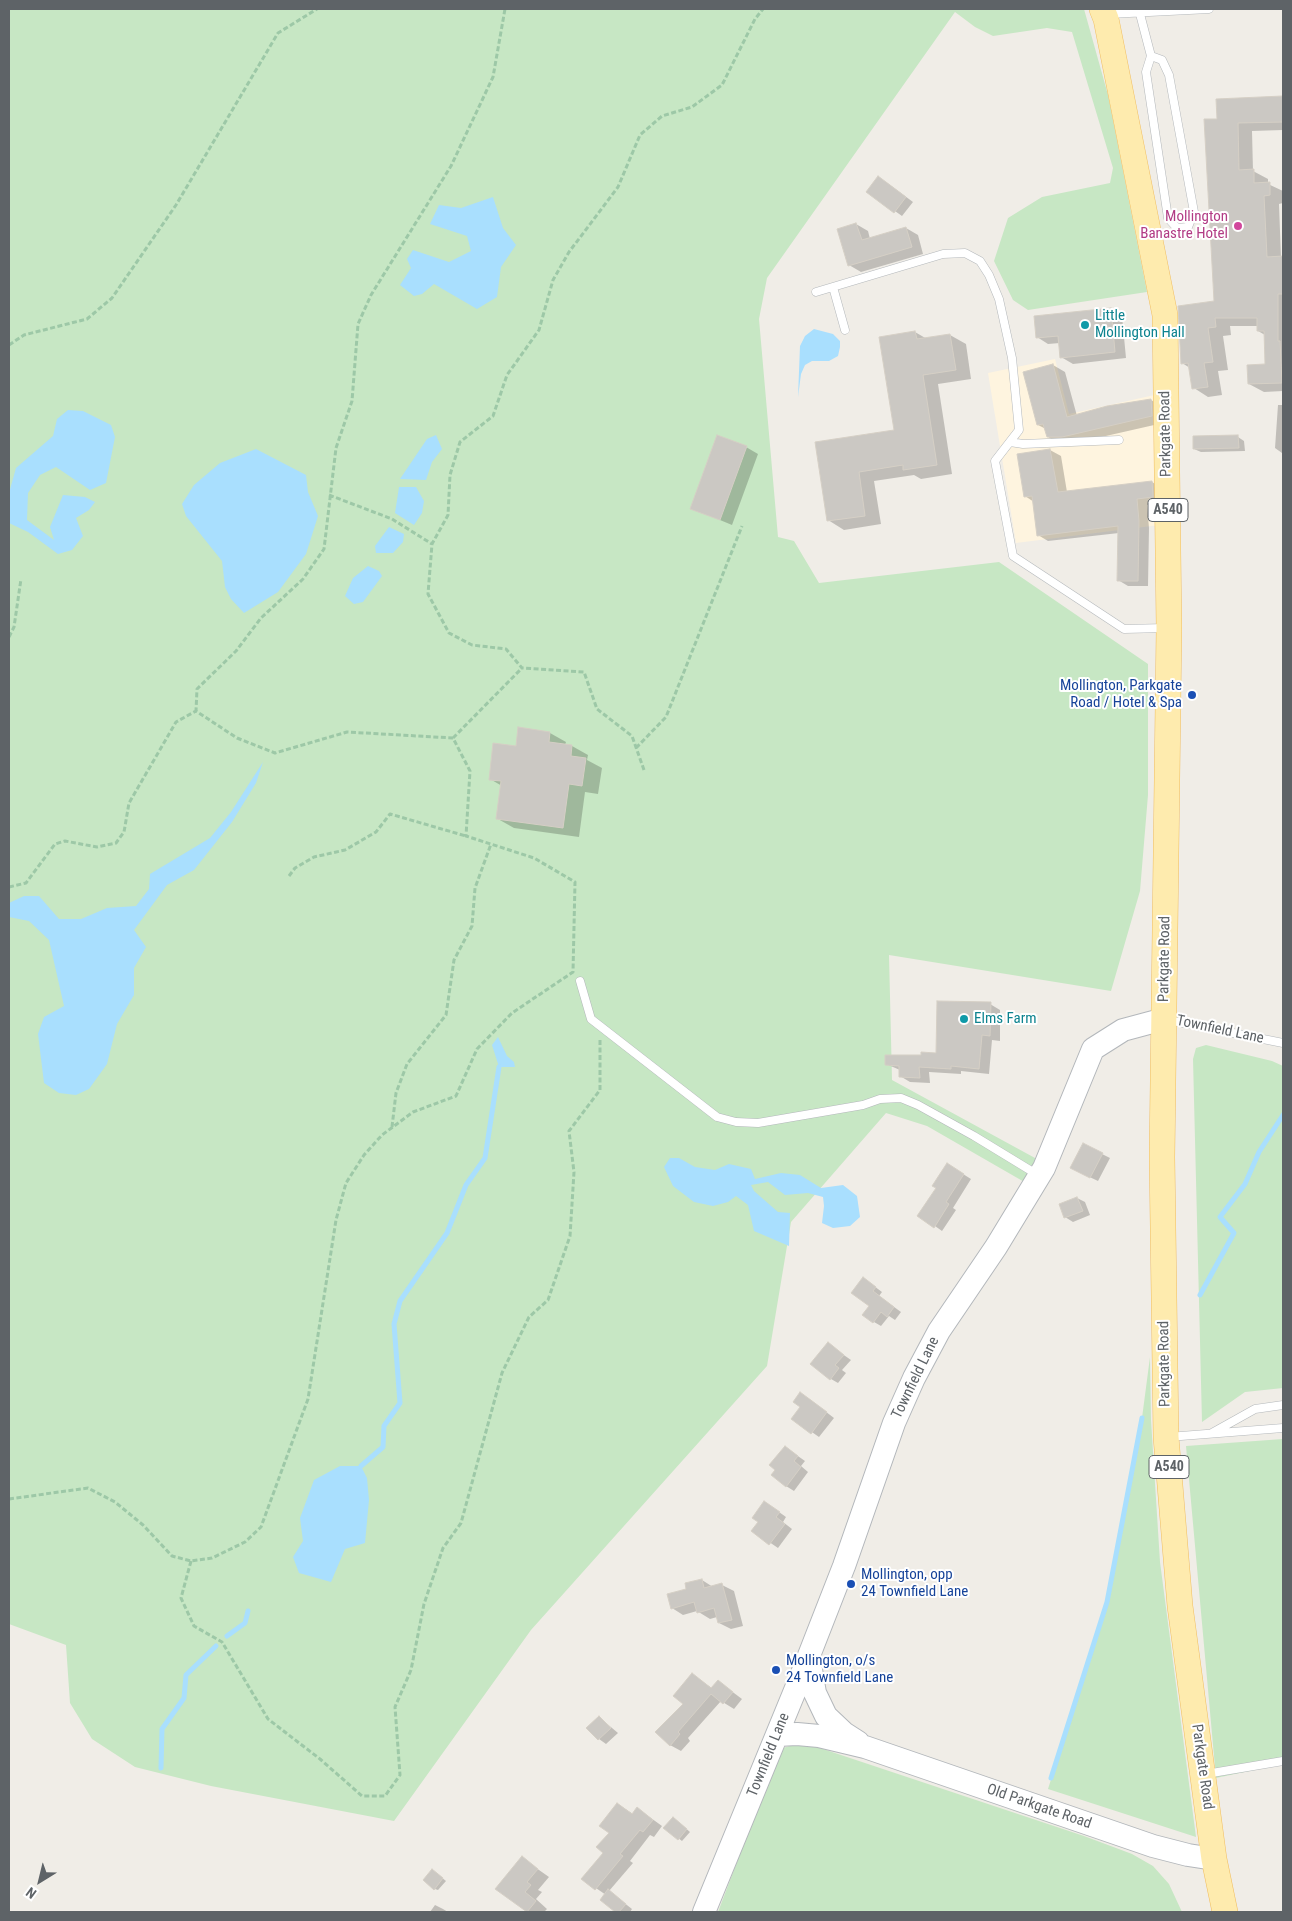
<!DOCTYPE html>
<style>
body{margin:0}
#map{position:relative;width:1292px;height:1921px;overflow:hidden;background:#f0ede7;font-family:"Roboto Condensed",sans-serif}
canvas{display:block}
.frame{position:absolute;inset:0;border:10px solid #5e6367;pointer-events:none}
.north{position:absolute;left:15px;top:1856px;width:50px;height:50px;-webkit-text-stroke:4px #fff;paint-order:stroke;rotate:216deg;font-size:14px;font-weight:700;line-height:20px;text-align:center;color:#5e6367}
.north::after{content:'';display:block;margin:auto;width:18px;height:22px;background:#5e6367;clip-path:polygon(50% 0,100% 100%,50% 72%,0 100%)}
</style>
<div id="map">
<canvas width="1292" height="1921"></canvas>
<div class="frame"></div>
<div class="north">N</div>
</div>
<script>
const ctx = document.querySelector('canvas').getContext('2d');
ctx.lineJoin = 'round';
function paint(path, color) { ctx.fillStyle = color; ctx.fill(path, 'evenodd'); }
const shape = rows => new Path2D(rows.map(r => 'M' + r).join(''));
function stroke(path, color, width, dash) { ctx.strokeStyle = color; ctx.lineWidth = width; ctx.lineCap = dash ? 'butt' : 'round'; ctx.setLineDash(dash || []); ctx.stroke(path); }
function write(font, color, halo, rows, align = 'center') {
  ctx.font = font + ' "Roboto Condensed",sans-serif'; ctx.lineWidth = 4; ctx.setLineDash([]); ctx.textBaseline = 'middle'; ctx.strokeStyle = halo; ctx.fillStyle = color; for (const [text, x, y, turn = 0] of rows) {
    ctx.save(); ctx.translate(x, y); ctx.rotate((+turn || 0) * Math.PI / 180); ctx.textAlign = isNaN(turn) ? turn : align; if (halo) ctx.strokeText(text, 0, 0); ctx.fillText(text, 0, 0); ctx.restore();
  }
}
const commercial = shape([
 [1055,359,1069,414,1159,394,1159,525,1016,543,988,373]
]);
const green = shape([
 [9,9,1084,9,1108,95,1147,292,1028,310,1013,300,994,261,1008,218,1042,197,1110,183,1113,168,1072,32,1047,28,993,36,975,27,955,12,767,278,759,319,778,537,794,541,819,583,999,562,1148,664,1148,795,1140,891,1111,991,889,955,892,1080,1046,1164,1033,1187,927,1126,886,1113,791,1222,767,1366,531,1630,394,1821,211,1786,135,1767,92,1739,70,1703,66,1645,9,1624],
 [1206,1045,1272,1061,1283,1066,1283,1388,1245,1392,1202,1422,1193,1059,1196,1048],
 [1150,1357,1151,1420,1160,1562,1196,1837,1048,1789,1107,1602,1142,1418],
 [1283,1439,1283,1764,1216,1778,1186,1446],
 [796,1744,811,1745,1084,1836,1132,1854,1153,1866,1169,1884,1182,1912,718,1912,775,1762,783,1748]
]);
const water = shape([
 [493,197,503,228,516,245,501,267,497,297,477,309,434,284,422,294,414,296,400,285,411,268,407,259,413,250,449,262,471,251,467,236,430,224,439,205,461,208],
 [814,329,833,334,840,341,840,347,838,356,829,361,812,361,805,365,801,374,798,397,800,346,805,336],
 [68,410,83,411,111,425,115,437,106,483,90,490,56,467,40,475,28,493,27,520,54,540,50,527,63,495,85,497,95,502,89,510,76,518,83,536,72,550,58,554,28,532,9,523,9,493,16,468,53,436,57,419],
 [436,435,442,449,432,462,426,480,400,479,427,439],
 [256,449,306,475,308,492,318,516,306,554,278,592,244,613,231,599,225,587,222,561,186,516,182,504,194,485,220,463],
 [399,487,416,487,424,501,422,513,414,525,395,513],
 [389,527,404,534,403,542,393,553,376,553,375,546],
 [368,566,379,571,382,576,363,602,354,604,345,596,353,578],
 [263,762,256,783,232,822,194,870,167,885,134,930,146,947,134,968,134,995,117,1024,107,1064,89,1089,76,1095,59,1093,44,1083,38,1034,44,1017,64,1006,49,940,29,921,9,917,9,903,24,896,39,896,59,919,81,919,107,908,136,906,149,889,150,874,210,838,231,812],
 [498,1037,507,1056,514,1062,515,1067,499,1067,492,1045],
 [670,1158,679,1158,695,1167,715,1170,729,1164,751,1169,755,1179,781,1173,800,1175,821,1188,843,1185,857,1196,860,1217,850,1226,833,1228,822,1223,824,1206,823,1197,808,1193,785,1195,768,1182,751,1185,754,1191,778,1212,790,1213,789,1246,754,1231,748,1205,736,1196,728,1202,713,1206,694,1202,673,1186,664,1167],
 [340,1466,361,1466,367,1478,369,1500,365,1543,345,1549,331,1582,299,1573,293,1557,303,1541,300,1518,314,1480]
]);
const shadow = shape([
 [1283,98,1283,130,1252,131,1253,171,1268,179,1268,184,1283,191,1283,203,1279,204,1281,258,1283,258,1283,391,1264,392,1249,384,1266,365,1265,335,1258,331,1258,326,1230,326,1231,335,1223,336,1228,370,1218,371,1222,395,1208,397,1194,388,1190,368,1182,363,1215,302,1218,100],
 [886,182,913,202,902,216,868,192],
 [856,224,868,231,870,239,906,228,918,235,923,254,861,272,849,265],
 [1110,310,1122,316,1126,358,1073,364,1061,357,1060,343,1048,344,1037,337],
 [915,332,927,339,950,335,966,344,971,379,938,384,952,474,921,479,914,475,874,481,881,524,844,530,828,520,816,443,895,431],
 [1053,365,1065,372,1077,416,1151,400,1163,407,1163,423,1075,443,1060,444,1048,437,1046,429,1038,425],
 [1278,405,1283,405,1282,453,1275,448],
 [1238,437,1244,441,1245,451,1201,452,1194,449],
 [746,447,758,454,732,525,691,508],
 [1050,450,1061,456,1067,492,1152,482,1162,488,1163,502,1147,505,1149,528,1148,586,1128,586,1118,580,1119,533,1048,541,1038,535,1034,502,1025,496],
 [519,729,550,733,566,742,565,745,572,746,588,755,587,760,602,768,598,794,585,792,579,837,514,828,498,819,502,786,490,779,517,748],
 [990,1004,1000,1010,1000,1041,992,1040,989,1074,961,1071,961,1074,929,1072,930,1083,910,1082,900,1076,900,1070,886,1064,938,1054],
 [1102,1154,1110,1158,1098,1181,1079,1172],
 [955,1169,971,1179,953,1208,956,1210,942,1231,935,1226],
 [1077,1198,1085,1202,1090,1215,1073,1222,1065,1217],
 [870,1283,882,1292,879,1296,901,1312,895,1320,889,1316,881,1326,874,1322,871,1306],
 [828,1344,851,1360,842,1370,846,1373,838,1383,831,1379],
 [808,1398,834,1418,819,1437,793,1419],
 [785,1447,805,1461,801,1466,808,1472,794,1491,786,1486,777,1470],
 [765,1502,786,1517,783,1522,792,1529,778,1548,753,1531,759,1522],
 [702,1580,713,1587,722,1585,734,1591,743,1626,731,1629,719,1623,717,1617,710,1619,697,1611,683,1615,672,1608,688,1590],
 [692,1674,713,1689,718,1681,742,1699,734,1709,721,1701,688,1738,690,1741,681,1751,670,1745],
 [599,1717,618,1733,606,1744,599,1739],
 [618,1804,633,1814,637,1808,662,1826,654,1837,650,1835,630,1861,633,1863,609,1891,632,1909,630,1912,617,1912,602,1899,606,1895,583,1879,605,1853],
 [676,1820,690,1832,682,1841,665,1828],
 [522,1858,549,1877,538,1890,542,1892,536,1899,547,1909,544,1912,527,1912,497,1888],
 [436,1873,446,1881,438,1890,435,1889],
 [435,1905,443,1909,448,1912,430,1912]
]);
const stream = shape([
 [1200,1295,1234,1233,1220,1217,1245,1184,1259,1152,1283,1115],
 [361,1466,383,1447,384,1426,400,1403,394,1324,400,1301,447,1233,466,1185,485,1158,499,1067],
 [227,1636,245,1623,248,1611],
 [161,1768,162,1729,184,1698,186,1675,216,1646],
 [1051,1778,1107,1602,1142,1418]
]);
const building = shape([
 [1283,96,1283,122,1238,123,1239,170,1254,169,1254,183,1270,182,1270,195,1264,196,1267,257,1283,256,1283,294,1278,294,1278,341,1280,341,1282,383,1248,384,1247,365,1265,364,1264,331,1257,331,1257,318,1215,318,1216,327,1208,328,1213,362,1204,363,1208,387,1192,389,1188,363,1181,364,1178,306,1214,301,1204,119,1217,119,1216,99,1283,96],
 [878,176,906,197,894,213,866,192,878,176],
 [856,223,862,240,906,227,912,247,848,266,837,229,856,223],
 [1111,308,1115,352,1060,358,1058,336,1036,338,1034,316,1111,308],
 [915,331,917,339,950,334,956,370,923,375,937,465,903,470,903,465,859,472,865,516,827,521,815,442,894,430,879,337,915,331],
 [1053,364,1067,417,1107,406,1151,399,1152,416,1062,437,1047,437,1043,424,1037,425,1023,372,1053,364],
 [717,435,747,446,720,520,690,509,717,435],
 [1238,435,1239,448,1193,449,1193,436,1238,435],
 [1050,449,1058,492,1152,481,1153,497,1137,499,1139,521,1138,581,1117,581,1118,526,1037,536,1032,496,1024,497,1017,454,1050,449],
 [518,727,550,732,549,742,572,745,571,756,586,758,582,786,569,784,563,828,496,819,501,781,489,780,493,743,516,746,518,727],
 [937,1001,991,1002,990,1036,982,1035,979,1069,951,1066,951,1069,919,1067,920,1078,899,1077,899,1066,885,1065,885,1055,921,1055,921,1052,936,1053,937,1001],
 [1083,1143,1103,1153,1090,1178,1070,1168,1083,1143],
 [947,1163,964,1174,946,1202,949,1204,934,1228,917,1216,936,1188,932,1186,947,1163],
 [1077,1197,1083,1211,1064,1218,1059,1204,1077,1197],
 [863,1277,876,1287,873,1291,894,1307,887,1317,881,1312,873,1323,862,1315,869,1306,851,1293,863,1277],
 [828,1342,844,1355,835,1365,839,1368,830,1380,810,1364,828,1342],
 [800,1392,827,1412,811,1434,791,1419,800,1407,793,1402,800,1392],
 [785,1446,798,1456,794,1461,801,1467,786,1487,771,1475,775,1470,769,1465,785,1446],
 [764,1501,780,1512,776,1517,785,1524,769,1545,751,1531,758,1522,752,1518,764,1501],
 [702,1579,704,1588,722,1583,732,1620,718,1623,714,1608,697,1613,694,1602,671,1609,667,1594,686,1589,685,1583,702,1579],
 [692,1673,711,1688,718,1680,733,1692,723,1704,711,1694,678,1732,680,1734,670,1746,655,1732,683,1704,673,1696,692,1673],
 [599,1716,611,1728,598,1740,586,1728,599,1716],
 [617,1803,632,1814,637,1807,653,1820,643,1832,640,1830,620,1854,623,1856,595,1890,581,1879,603,1853,596,1847,609,1833,599,1826,617,1803],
 [673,1817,687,1829,678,1840,663,1828,673,1817],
 [522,1856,538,1869,527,1882,531,1885,525,1892,536,1901,527,1912,495,1889,522,1856],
 [432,1869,443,1878,434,1890,423,1880,432,1869],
 [608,1889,626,1904,619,1912,615,1912,600,1900,608,1889]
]);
const path = shape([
 [9,345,24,335,87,319,112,298,176,205,278,33,317,9],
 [329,495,392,519,432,544],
 [9,637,14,627,21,579],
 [453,738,522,668],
 [636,748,666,717,742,526],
 [644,770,632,736,597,709,584,672,522,668,506,649,472,645,449,633,428,594,432,544,448,515,450,475,460,442,493,416,507,375,539,330,553,280,569,252,618,187,640,135,662,116,692,107,722,85,755,19,763,9],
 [289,876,295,868,314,857,345,850,376,832,390,814,466,836],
 [9,887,26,883,55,844,65,841,97,847,116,843,124,832,129,803,176,722,196,711],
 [392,1127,396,1093,407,1064,446,1015,454,960,472,926,475,888,491,844],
 [9,1499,88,1488,115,1502,143,1525,172,1556,191,1561,212,1558,245,1542,261,1527,308,1399,336,1220,346,1183,364,1155,382,1135,413,1112,456,1096,477,1049,512,1013,573,972,575,882,534,858,466,836,470,771,453,738,347,732,275,753,237,738,196,711,197,689,236,651,261,618,303,579,324,549,336,448,352,401,358,324,371,295,451,166,493,77,505,9],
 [191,1561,181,1598,194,1626,222,1642,268,1719,320,1759,362,1796,385,1796,400,1775,395,1707,411,1670,424,1604,443,1548,461,1523,502,1373,529,1317,548,1300,570,1236,574,1172,569,1131,600,1090,600,1040]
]);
const lane = shape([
 [1109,14,1209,9],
 [1140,14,1151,56,1146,72,1168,218,1177,228,1188,227,1194,212,1169,75,1162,60,1151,56],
 [833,287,845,330],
 [816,292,943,254,965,253,980,261,989,275,999,299,1012,358,1019,430,995,461,1013,556,1124,629,1165,628],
 [1010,442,1023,444,1119,440],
 [580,981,591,1019,717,1117,736,1122,758,1123,863,1105,880,1099,901,1098,918,1105,974,1136,1038,1175],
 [1168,1020,1283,1043],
 [1212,1433,1255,1409,1283,1405],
 [1168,1437,1283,1428],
 [1206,1774,1283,1761]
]);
const secondary = shape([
 [809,1658,815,1693,826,1716,844,1733,858,1742],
 [777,1735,797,1734,819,1736,865,1747,1153,1846,1188,1855,1214,1859],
 [704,1912,801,1676,844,1566,894,1423,914,1378,939,1331,996,1247,1044,1168,1093,1049,1123,1030,1164,1019]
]);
const primary = shape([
 [1102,9,1106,19,1165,315,1169,628,1162,1157,1166,1437,1180,1606,1214,1859,1225,1912]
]);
const markers = [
 [1238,226,5,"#d1479c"],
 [1085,325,5,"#0f9aa8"],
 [1192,695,5,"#1a4fb4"],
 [964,1019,5,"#0f9aa8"],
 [851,1584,5,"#1a4fb4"],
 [776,1670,5,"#1a4fb4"]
];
const shields = [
 [1168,510,40],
 [1169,1467,40]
];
const shieldNames = [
 ["A540",1168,510],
 ["A540",1169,1467]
];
const hotelNames = [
 ["Mollington",1228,217],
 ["Banastre Hotel",1228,234]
];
const cultureNames = [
 ["Little",1095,316],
 ["Mollington Hall",1095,333],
 ["Elms Farm",974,1019]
];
const streetNames = [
 ["Parkgate Road",1166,434,-91],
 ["Parkgate Road",1165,959,-89],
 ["Townfield Lane",1220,1030,12],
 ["Parkgate Road",1165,1364,-91],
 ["Townfield Lane",916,1378,-64],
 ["Townfield Lane",769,1755,-68],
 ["Parkgate Road",1202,1767,82],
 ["Old Parkgate Road",1039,1807,19]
];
const transitNames = [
 ["Mollington, Parkgate",1182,686,"right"],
 ["Road / Hotel & Spa",1182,703,"right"],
 ["Mollington, opp",861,1575],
 ["24 Townfield Lane",861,1592],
 ["Mollington, o/s",786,1661],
 ["24 Townfield Lane",786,1678]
];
paint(commercial, '#fef4df');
paint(green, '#c7e7c4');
paint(water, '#a9dffe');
paint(shadow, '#0003');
stroke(stream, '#a9dffe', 5);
paint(building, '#cbc8c3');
stroke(building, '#d5cfc5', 1);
stroke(lane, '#b4b8bb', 9);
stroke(secondary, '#b3b7bb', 24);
stroke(primary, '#f0bd60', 26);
stroke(path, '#9dc8a7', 3, [5, 2.5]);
stroke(lane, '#fff', 8);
stroke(secondary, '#fff', 22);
stroke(primary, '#feebae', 25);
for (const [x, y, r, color] of markers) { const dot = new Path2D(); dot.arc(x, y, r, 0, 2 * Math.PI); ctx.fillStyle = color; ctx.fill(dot); stroke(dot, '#fff', 2); }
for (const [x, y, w] of shields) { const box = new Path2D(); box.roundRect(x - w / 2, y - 11.5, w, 23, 4); ctx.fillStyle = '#fff'; ctx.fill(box); stroke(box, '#5e6367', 1); }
write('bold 14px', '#5e6367', null, shieldNames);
write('15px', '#b23c85', '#fff', hotelNames, 'right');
write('15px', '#0d838f', '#fff', cultureNames, 'left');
write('15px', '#5e6367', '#fff', streetNames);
write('15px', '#164399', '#fff', transitNames, 'left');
</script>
